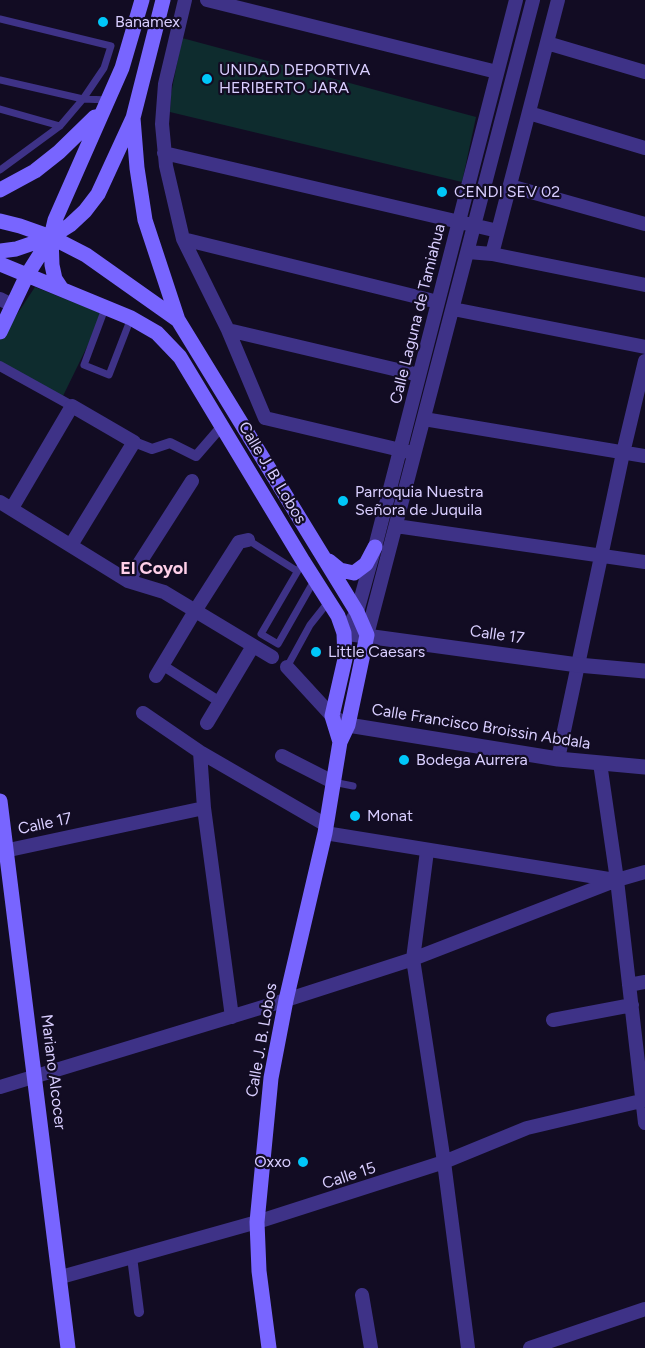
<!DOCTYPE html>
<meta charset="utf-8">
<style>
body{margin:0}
canvas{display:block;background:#120c23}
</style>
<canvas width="645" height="1348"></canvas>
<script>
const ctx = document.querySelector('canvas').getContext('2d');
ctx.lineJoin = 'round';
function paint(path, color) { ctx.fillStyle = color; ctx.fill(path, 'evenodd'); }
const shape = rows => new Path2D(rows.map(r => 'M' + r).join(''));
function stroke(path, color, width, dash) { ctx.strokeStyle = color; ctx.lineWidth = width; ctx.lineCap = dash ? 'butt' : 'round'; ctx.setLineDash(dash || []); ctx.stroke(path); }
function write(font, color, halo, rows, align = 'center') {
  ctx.font = font + ' Figtree,sans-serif'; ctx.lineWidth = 4.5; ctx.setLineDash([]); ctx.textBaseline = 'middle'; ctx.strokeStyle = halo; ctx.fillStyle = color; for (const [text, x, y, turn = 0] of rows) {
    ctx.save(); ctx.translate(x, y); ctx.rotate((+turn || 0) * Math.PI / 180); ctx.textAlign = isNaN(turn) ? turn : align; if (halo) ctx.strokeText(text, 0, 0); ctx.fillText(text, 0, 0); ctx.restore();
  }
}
const green = shape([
 [182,38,476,117,462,182,170,112,171,94],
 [35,287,103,314,61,400,0,366,0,340]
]);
const service = shape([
 [0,19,111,46,104,68,83,99,60,126,0,170],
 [0,80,83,99,108,100],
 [0,109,60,126],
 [103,314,84,365,109,375,131,318],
 [248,540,297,571],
 [303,562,261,634,278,644,315,579],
 [287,667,310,625,329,601],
 [333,782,353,786]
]);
const pedestrian = shape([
 [0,366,72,406],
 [134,442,152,449,170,443,196,456,222,426],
 [162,665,220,702],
 [132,1257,139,1312]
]);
const minor = shape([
 [185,0,165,84,162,124,166,166,183,239,228,330,265,418],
 [207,0,497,72],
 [547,43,645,72],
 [529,113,645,148],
 [164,153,498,231],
 [510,186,645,224],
 [183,239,438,302],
 [468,252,492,254,645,285],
 [492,254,558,0],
 [0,299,12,305],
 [453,309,645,347],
 [228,330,419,375],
 [265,418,409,452],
 [424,419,645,456],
 [0,502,128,581,164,592,272,657],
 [12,508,72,406,134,442,71,545],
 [396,526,645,562],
 [128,581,192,481],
 [344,633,357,612,375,547,516,0],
 [367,635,533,0],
 [287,667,332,716,341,721],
 [156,676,195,611,239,542,248,540],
 [143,713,200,752,326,825],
 [207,723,253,646],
 [200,752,204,808,232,1017],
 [282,756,333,782],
 [558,759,623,453,645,361],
 [600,763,617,880,645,1123],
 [325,833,615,880],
 [427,851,413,959,444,1162,468,1348],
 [0,852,204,808],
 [629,985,645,982],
 [553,1020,632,1005],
 [0,1087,286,1000,413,959,617,880,645,872],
 [61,1277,257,1222,444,1162,527,1128,645,1100],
 [362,1295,371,1348],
 [530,1348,645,1309]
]);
const tertiary = shape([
 [344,633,578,665,645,671],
 [348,725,558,759,645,767]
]);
const secondary = shape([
 [133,118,137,168,145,220,178,320,357,612,367,635,348,725,340,742,325,833,286,1000,271,1078,257,1222,259,1271,269,1348],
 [0,190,35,171,59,152,95,117],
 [0,221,20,226,51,237,86,255,178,320],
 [0,251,16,249,51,237,70,225,85,211,98,194,133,118,163,0],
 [0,264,131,318,157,333,180,357,303,561,338,616,344,633,345,659,332,716,340,742],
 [61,288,55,279,52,265,51,237,55,220,122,68,142,0],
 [0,332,27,275,51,237],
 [329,561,340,570,354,573,366,564,375,547],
 [0,801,68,1348]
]);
const markers = [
 [103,22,6,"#00c7f9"],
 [207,79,6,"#00c7f9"],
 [442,192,6,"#00c7f9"],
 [343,501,6,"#00c7f9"],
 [316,652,6,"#00c7f9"],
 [404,760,6,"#00c7f9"],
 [355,816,6,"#00c7f9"],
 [303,1162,6,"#00c7f9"]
];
const poiNames = [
 ["Banamex",115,22],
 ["UNIDAD DEPORTIVA",219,70],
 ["HERIBERTO JARA",219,88],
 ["CENDI SEV 02",454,192],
 ["Parroquia Nuestra",355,492],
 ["Señora de Juquila",355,510],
 ["Little Caesars",328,652],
 ["Bodega Aurrera",416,760],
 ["Monat",367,816],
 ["Oxxo",291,1162,"right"]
];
const streetNames = [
 ["Calle Laguna de Tamiahua",418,314,-76],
 ["Calle J. B. Lobos",272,473,59],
 ["Calle 17",497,635,8],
 ["Calle Francisco Broissin Abdala",481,727,9],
 ["Calle 17",45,824,-12],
 ["Calle J. B. Lobos",262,1040,-80],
 ["Mariano Alcocer",53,1072,83],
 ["Calle 15",349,1176,-18]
];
const neighbourhoodNames = [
 ["El Coyol",154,569]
];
paint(green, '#0e2c2e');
stroke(service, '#3e3287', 7);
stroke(pedestrian, '#3e3287', 10);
stroke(minor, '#3e3287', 14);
stroke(tertiary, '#3e3287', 15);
stroke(secondary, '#7865ff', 15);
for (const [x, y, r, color] of markers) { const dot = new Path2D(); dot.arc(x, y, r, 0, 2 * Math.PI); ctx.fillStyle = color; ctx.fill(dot); stroke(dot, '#120c23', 2); }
write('16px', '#d9ceff', '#120c23', poiNames, 'left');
write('16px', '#d9ceff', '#120c23', streetNames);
write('bold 18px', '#ffd0e9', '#120c23', neighbourhoodNames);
</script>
